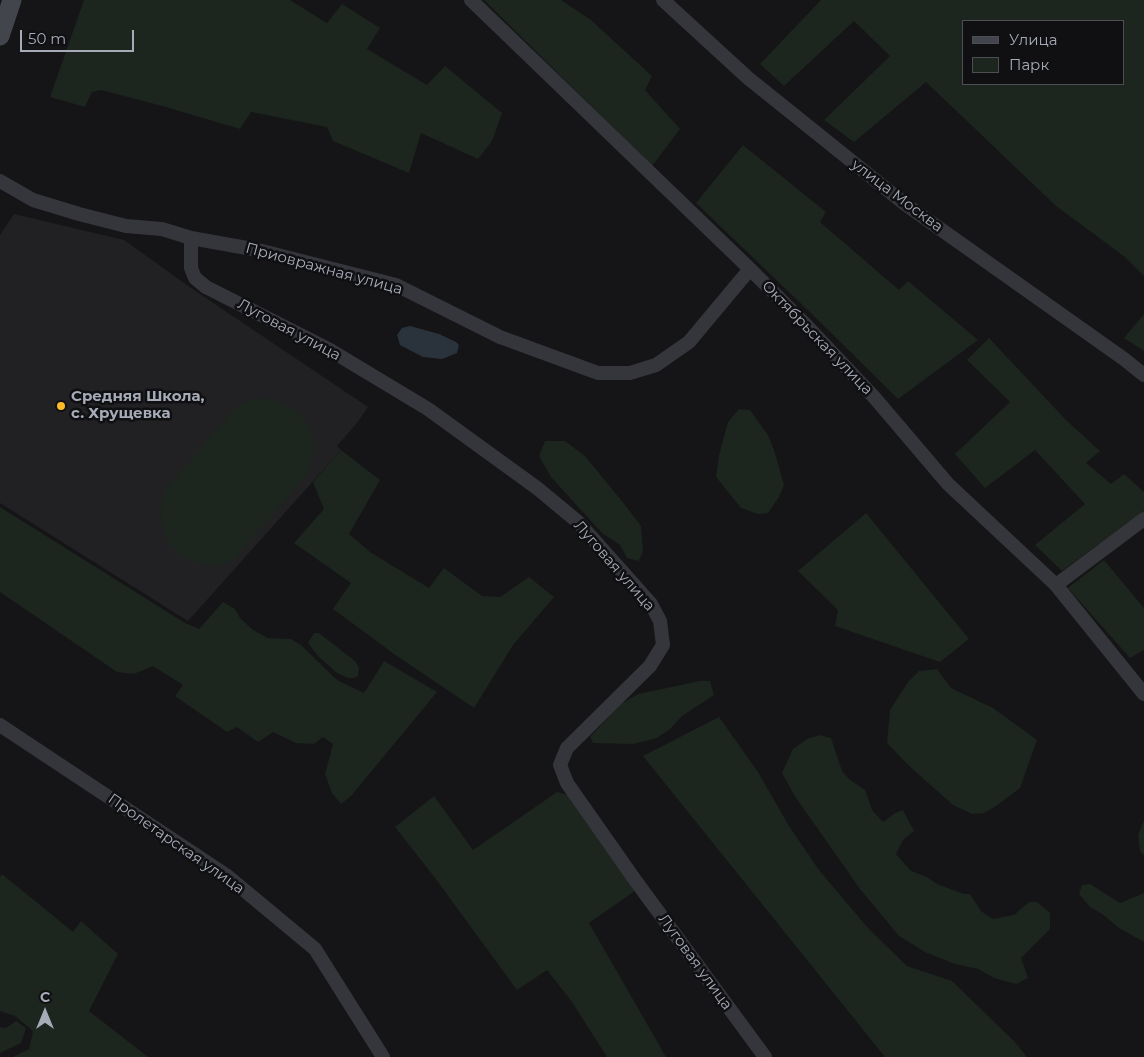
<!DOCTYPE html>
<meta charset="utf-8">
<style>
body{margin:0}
#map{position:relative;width:1144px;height:1057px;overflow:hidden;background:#151517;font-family:Montserrat,sans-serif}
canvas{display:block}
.legend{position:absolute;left:962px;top:20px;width:162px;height:65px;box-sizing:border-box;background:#101012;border:1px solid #4c4e54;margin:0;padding:6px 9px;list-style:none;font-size:15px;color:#a6abb8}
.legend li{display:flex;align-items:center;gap:10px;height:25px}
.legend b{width:25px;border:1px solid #4c4e54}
.north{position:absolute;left:20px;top:987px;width:50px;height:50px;-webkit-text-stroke:4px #101012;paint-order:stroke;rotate:0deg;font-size:14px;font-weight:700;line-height:20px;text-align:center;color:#a6abb8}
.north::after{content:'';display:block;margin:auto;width:18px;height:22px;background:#a6abb8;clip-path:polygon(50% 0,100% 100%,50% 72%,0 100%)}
.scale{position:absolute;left:20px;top:30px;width:114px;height:22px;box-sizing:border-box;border:2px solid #a6abb8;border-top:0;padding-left:6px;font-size:15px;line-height:18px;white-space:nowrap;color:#a6abb8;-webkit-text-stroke:4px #101012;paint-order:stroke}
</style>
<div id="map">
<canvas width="1144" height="1057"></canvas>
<ul class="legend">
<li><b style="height:6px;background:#43454c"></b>Улица</li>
<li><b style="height:14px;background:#1c251e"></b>Парк</li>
</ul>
<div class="north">С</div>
<div class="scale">50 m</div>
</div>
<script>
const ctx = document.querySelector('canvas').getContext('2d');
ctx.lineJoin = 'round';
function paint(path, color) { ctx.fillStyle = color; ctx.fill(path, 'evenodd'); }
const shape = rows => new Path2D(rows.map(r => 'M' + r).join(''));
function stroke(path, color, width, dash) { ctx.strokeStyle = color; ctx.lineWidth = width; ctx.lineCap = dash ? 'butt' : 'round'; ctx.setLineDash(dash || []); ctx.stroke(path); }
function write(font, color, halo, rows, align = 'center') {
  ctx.font = font + ' Montserrat,sans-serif'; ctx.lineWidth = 5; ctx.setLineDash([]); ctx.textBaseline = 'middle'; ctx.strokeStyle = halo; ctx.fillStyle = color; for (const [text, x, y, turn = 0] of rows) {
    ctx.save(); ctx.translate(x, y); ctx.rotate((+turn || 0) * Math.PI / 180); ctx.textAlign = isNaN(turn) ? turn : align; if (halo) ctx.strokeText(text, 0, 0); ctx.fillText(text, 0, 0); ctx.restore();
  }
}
const built = shape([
 [14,214,124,240,191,288,368,407,357,423,337,446,341,450,188,621,0,503,0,235]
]);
const green = shape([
 [84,0,290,0,327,23,342,4,380,28,367,49,427,85,445,66,502,113,492,141,478,159,421,133,409,173,333,141,327,127,251,112,240,129,166,107,101,90,92,92,85,107,50,97],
 [484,0,561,0,591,20,652,76,645,90,680,129,652,166],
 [821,0,1144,0,1144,276,1125,257,1056,206,926,82,854,142,824,120,890,56,854,21,784,86,760,64],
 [963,21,1123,21,1123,84,963,84],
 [743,145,826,212,820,222,899,290,908,281,978,340,898,399,816,318,696,203],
 [1144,314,1144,351,1124,338],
 [989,338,1066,420,1100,451,1086,463,1111,484,1124,474,1144,492,1144,511,1062,571,1035,545,1085,504,1035,450,985,488,955,454,1010,402,967,360],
 [259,398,281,402,292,407,300,414,308,424,312,434,314,446,311,465,306,476,234,559,225,563,214,565,200,564,191,561,180,555,171,545,165,536,160,515,163,498,167,488,237,406,247,401],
 [739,409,750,410,768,435,774,450,784,485,779,497,768,513,758,514,741,508,716,477,719,455,728,422],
 [545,441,565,441,585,456,625,505,641,526,643,551,639,561,627,558,620,545,602,533,551,477,539,456],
 [341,450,380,480,349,534,370,552,429,588,444,568,482,596,500,597,529,577,554,597,513,645,474,708,394,654,333,609,351,583,294,543,324,509,313,482],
 [0,507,185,623,199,629,223,602,235,609,240,618,253,630,268,638,291,639,301,645,337,680,364,693,384,661,437,692,351,796,341,804,332,793,325,774,333,744,323,737,314,744,296,743,273,732,258,742,237,727,227,732,175,696,183,685,153,666,134,674,117,672,0,592],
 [866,513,969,639,940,662,835,626,838,610,798,571],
 [1104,560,1144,608,1144,650,1130,658,1068,588],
 [314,633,319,633,355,661,359,668,358,676,354,678,348,678,337,673,318,656,308,643],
 [937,669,951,688,993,708,1037,740,1020,788,996,806,984,813,972,814,953,805,908,765,887,743,890,710,908,682,919,671],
 [700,681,710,681,714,695,682,716,670,729,657,738,633,744,593,743,590,737,621,704,638,694],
 [719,717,758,772,789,826,819,870,868,928,907,966,952,981,1015,1042,1027,1057,885,1057,643,756],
 [819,735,831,738,842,771,849,779,865,790,872,810,883,822,895,813,903,810,914,831,903,840,896,854,911,871,927,877,937,884,964,894,970,894,981,911,993,919,1014,915,1029,902,1037,902,1050,913,1050,929,1021,958,1028,978,1016,984,994,978,978,969,955,964,925,952,899,936,860,889,794,795,782,773,793,749,807,739],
 [557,792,568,795,635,891,589,923,666,1057,607,1057,572,1002,547,970,517,990,435,878,395,827,434,796,473,850],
 [1144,820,1144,856,1140,851,1138,835],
 [2,874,73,932,81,921,118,954,89,1011,148,1057,13,1057,29,1049,33,1031,15,1016,0,1011,0,877],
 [1090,884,1120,903,1144,893,1144,942,1119,928,1102,914,1090,907,1079,894,1082,885],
 [16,1021,26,1028,21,1043,0,1053,0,1027,6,1028]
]);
const water = shape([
 [410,326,439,334,456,342,459,345,457,353,442,359,423,357,400,345,397,335,402,328]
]);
const street = shape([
 [471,0,750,269,806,325,874,397,948,484,1056,585,1144,694],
 [663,0,748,78,905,204,1124,359,1144,375],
 [0,181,33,200,79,214,126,226,162,229,191,238,258,250,396,285,500,337,598,373,630,373,656,365,689,342,750,269],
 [191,238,191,268,195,278,206,287,330,350,428,409,537,488,578,522,651,604,660,621,663,645,650,666,567,748,560,765,567,783,635,880,765,1057],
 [1056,585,1144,519],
 [0,725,226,875,315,949,383,1057]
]);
const secondary = shape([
 [0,36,12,0]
]);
const markers = [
 [61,406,5,"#fdbc26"]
];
const streetNames = [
 ["улица Москва",897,196,37],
 ["Приовражная улица",324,269,15],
 ["Луговая улица",289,330,28],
 ["Октябрьская улица",817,338,46],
 ["Луговая улица",614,566,49],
 ["Пролетарская улица",176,844,35],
 ["Луговая улица",695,962,54]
];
const poiNames = [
 ["Средняя Школа,",71,397],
 ["с. Хрущевка",71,414]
];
paint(built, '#212124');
paint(green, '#1c251e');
paint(water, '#2a333b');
stroke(street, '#35363c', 14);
stroke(secondary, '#43454c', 19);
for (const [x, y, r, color] of markers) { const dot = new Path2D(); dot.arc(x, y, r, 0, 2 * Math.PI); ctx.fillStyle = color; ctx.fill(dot); stroke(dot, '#101012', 2); }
write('15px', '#a6abb8', '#101012', streetNames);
write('bold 15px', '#a6abb8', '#101012', poiNames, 'left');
</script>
